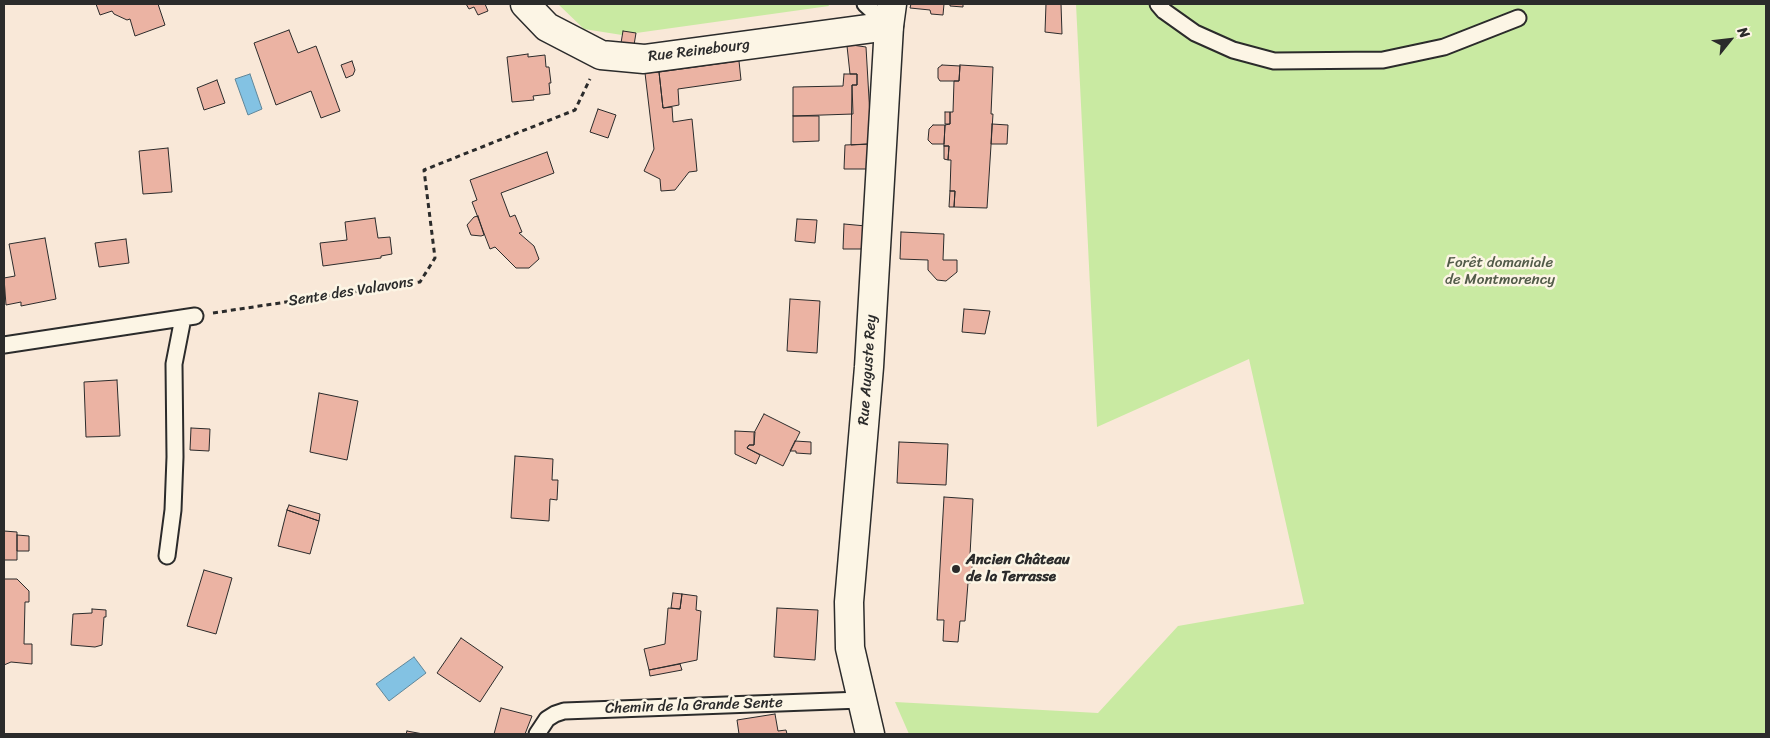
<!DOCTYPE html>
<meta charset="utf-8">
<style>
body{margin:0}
#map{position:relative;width:1770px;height:738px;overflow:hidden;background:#f9e8d8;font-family:Sriracha,sans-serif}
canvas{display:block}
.frame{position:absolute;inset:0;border:5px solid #2b2b2b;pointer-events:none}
.north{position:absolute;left:1705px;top:15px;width:50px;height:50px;-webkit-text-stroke:4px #fcf5e5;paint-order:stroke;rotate:61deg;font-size:14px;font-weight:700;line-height:20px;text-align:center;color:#2b2b2b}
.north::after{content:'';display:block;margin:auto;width:18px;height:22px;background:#2b2b2b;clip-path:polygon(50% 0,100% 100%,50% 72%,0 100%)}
</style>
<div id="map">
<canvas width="1770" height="738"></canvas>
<div class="frame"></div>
<div class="north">N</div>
</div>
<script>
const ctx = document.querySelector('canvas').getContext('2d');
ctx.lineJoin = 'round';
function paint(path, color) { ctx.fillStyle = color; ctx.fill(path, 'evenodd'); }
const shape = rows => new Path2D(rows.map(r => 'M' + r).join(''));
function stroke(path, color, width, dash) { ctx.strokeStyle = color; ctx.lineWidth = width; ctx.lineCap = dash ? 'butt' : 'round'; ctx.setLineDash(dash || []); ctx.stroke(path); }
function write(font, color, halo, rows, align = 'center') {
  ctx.font = font + ' Sriracha,sans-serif'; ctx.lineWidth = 5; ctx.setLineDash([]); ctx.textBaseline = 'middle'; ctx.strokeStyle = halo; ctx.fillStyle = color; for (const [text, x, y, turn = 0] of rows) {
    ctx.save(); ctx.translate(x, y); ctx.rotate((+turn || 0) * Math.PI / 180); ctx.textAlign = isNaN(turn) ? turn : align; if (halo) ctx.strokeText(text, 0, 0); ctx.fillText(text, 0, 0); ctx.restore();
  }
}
const green = shape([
 [558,4,828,4,829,6,622,35,584,29],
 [1076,4,1766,4,1766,734,909,734,895,702,1098,713,1178,626,1304,604,1249,359,1097,427]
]);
const water = shape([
 [250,74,262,109,248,115,235,79,250,74],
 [414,657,426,673,389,701,376,684,414,657]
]);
const building = shape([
 [96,4,158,4,165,25,135,36,130,19,127,20,114,14,112,11,100,15,96,4],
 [466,4,485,4,488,11,478,15,474,7,469,9,466,4],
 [911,4,944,4,943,15,931,14,930,10,910,8,911,4],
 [950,4,963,4,963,7,950,6,950,4],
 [1046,4,1061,4,1062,34,1045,32,1046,4],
 [289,30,298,53,316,46,340,111,321,118,311,91,276,105,254,43,289,30],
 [623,31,636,33,634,45,621,43,623,31],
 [852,45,866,47,870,116,869,144,851,145,852,85,857,85,857,74,850,74,847,46,852,45],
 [528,54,528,57,545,55,546,67,549,67,551,83,549,83,550,94,533,96,534,100,512,102,507,57,528,54],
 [352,61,355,70,353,75,346,78,341,65,352,61],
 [739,61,741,80,678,89,679,105,663,108,659,72,739,61],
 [942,65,960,66,959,81,940,81,938,78,938,68,942,65],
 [960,65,993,67,991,114,993,114,987,208,954,207,955,191,950,191,951,160,948,160,949,146,944,146,944,144,945,125,950,124,950,112,953,112,954,81,959,81,960,65],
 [659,72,663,108,672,107,673,122,692,119,697,171,689,172,675,190,661,191,660,179,644,171,654,149,645,73,659,72],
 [844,74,857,74,857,85,852,85,853,114,793,116,793,87,843,86,844,74],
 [217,80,225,103,204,110,197,88,217,80],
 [598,109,616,115,608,138,590,132,598,109],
 [945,112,950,112,950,124,945,124,945,112],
 [793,116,819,116,819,141,793,142,793,116],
 [992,124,1008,125,1007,144,991,144,992,124],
 [933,125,945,125,944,144,932,144,928,140,929,129,933,125],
 [869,144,868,169,844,169,845,145,869,144],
 [944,146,949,146,948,160,944,159,944,146],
 [168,148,172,192,143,194,139,151,168,148],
 [547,152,554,173,501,193,510,217,515,215,522,232,519,233,534,246,539,259,529,268,516,268,495,247,490,249,472,202,477,200,470,180,547,152],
 [950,191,955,191,954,207,949,207,950,191],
 [478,216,484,235,481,236,471,235,467,225,474,217,478,216],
 [375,218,378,238,390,237,392,254,381,256,381,258,323,266,320,243,347,240,345,222,375,218],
 [797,219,817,220,815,243,795,241,797,219],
 [844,224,866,226,864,249,843,249,844,224],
 [901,232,944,234,943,260,957,260,957,272,946,281,937,280,928,270,928,260,900,259,901,232],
 [45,238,56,299,21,306,21,302,6,305,4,278,15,276,9,244,45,238],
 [126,239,129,263,99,267,95,243,126,239],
 [790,299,820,301,817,353,787,351,790,299],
 [964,309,990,311,985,334,962,332,964,309],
 [117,380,120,436,86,437,84,382,117,380],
 [319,393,358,401,347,460,310,452,319,393],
 [764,414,800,432,783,466,747,448,749,445,754,445,754,433,764,414],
 [191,428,210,429,209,451,190,450,191,428],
 [735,431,755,432,754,445,749,445,747,448,760,455,756,464,735,454,735,431],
 [795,441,811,442,811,454,796,453,796,451,790,451,795,441],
 [899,442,948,444,946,485,897,483,899,442],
 [515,456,553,459,552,480,558,480,557,500,550,499,549,521,511,518,515,456],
 [944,497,973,499,970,555,973,555,971,583,968,583,965,621,960,621,958,642,943,641,944,620,937,620,944,497],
 [289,505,320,514,319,521,287,510,289,505],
 [287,510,319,521,310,554,278,546,287,510],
 [4,531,17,532,17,560,4,560,4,531],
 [17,535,29,536,29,551,17,551,17,535],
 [204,570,232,578,216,634,187,626,204,570],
 [4,579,17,579,29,591,29,602,25,602,24,644,32,644,32,664,11,662,4,665,4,579],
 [673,593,682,594,680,609,671,608,673,593],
 [682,594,697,596,696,610,701,611,697,660,649,670,644,649,665,644,668,608,680,609,682,594],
 [777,608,818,610,815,660,774,657,777,608],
 [92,609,106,610,106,617,104,617,102,645,95,647,71,645,73,614,92,613,92,609],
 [461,638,503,667,480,702,437,673,461,638],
 [680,664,682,670,650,676,649,670,680,664],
 [501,708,532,716,525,734,494,734,501,708],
 [775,714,778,731,786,730,787,734,739,734,737,720,775,714],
 [407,731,423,734,406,734,407,731]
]);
const path = shape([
 [213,313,420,282,435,258,424,170,575,110,590,79]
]);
const service = shape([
 [865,4,889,26],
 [1158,4,1164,11,1195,33,1233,50,1274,61,1383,60,1444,47,1518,18],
 [4,345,195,316],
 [167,556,173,510,175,457,174,364,183,318],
 [537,734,547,719,555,714,564,711,861,700]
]);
const minor = shape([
 [525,4,547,27,601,55,644,59,889,26]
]);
const tertiary = shape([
 [870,734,850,648,849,602,869,367,889,26,892,4]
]);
const markers = [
 [956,569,5,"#2b2b2b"]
];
const streetNames = [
 ["Rue Reinebourg",699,51,-7],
 ["Sente des Valavons",351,292,-9],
 ["Rue Auguste Rey",868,370,-86],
 ["Chemin de la Grande Sente",694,706,-2]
];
const parkNames = [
 ["Forêt domaniale",1500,263],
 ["de Montmorency",1500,280]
];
const poiNames = [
 ["Ancien Château",966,560],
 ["de la Terrasse",966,577]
];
paint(green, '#c9eaa2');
paint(water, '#83c2e3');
stroke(water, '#608699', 1);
paint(building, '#ebb3a3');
stroke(building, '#2b2b2b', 1);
stroke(service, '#2b2b2b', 19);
stroke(minor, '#2b2b2b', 31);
stroke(tertiary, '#2b2b2b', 31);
stroke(path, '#2b2b2b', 3, [5, 4]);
stroke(service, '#fcf5e5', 15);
stroke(minor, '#fcf5e5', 28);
stroke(tertiary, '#fcf5e5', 28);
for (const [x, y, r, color] of markers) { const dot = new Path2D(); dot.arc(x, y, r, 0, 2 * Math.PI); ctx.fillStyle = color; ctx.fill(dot); stroke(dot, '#fcf5e5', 2); }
write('15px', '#2b2b2b', '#fcf5e5', streetNames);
write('15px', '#525b49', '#fcf5e5', parkNames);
write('bold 15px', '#2b2b2b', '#fcf5e5', poiNames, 'left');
</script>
